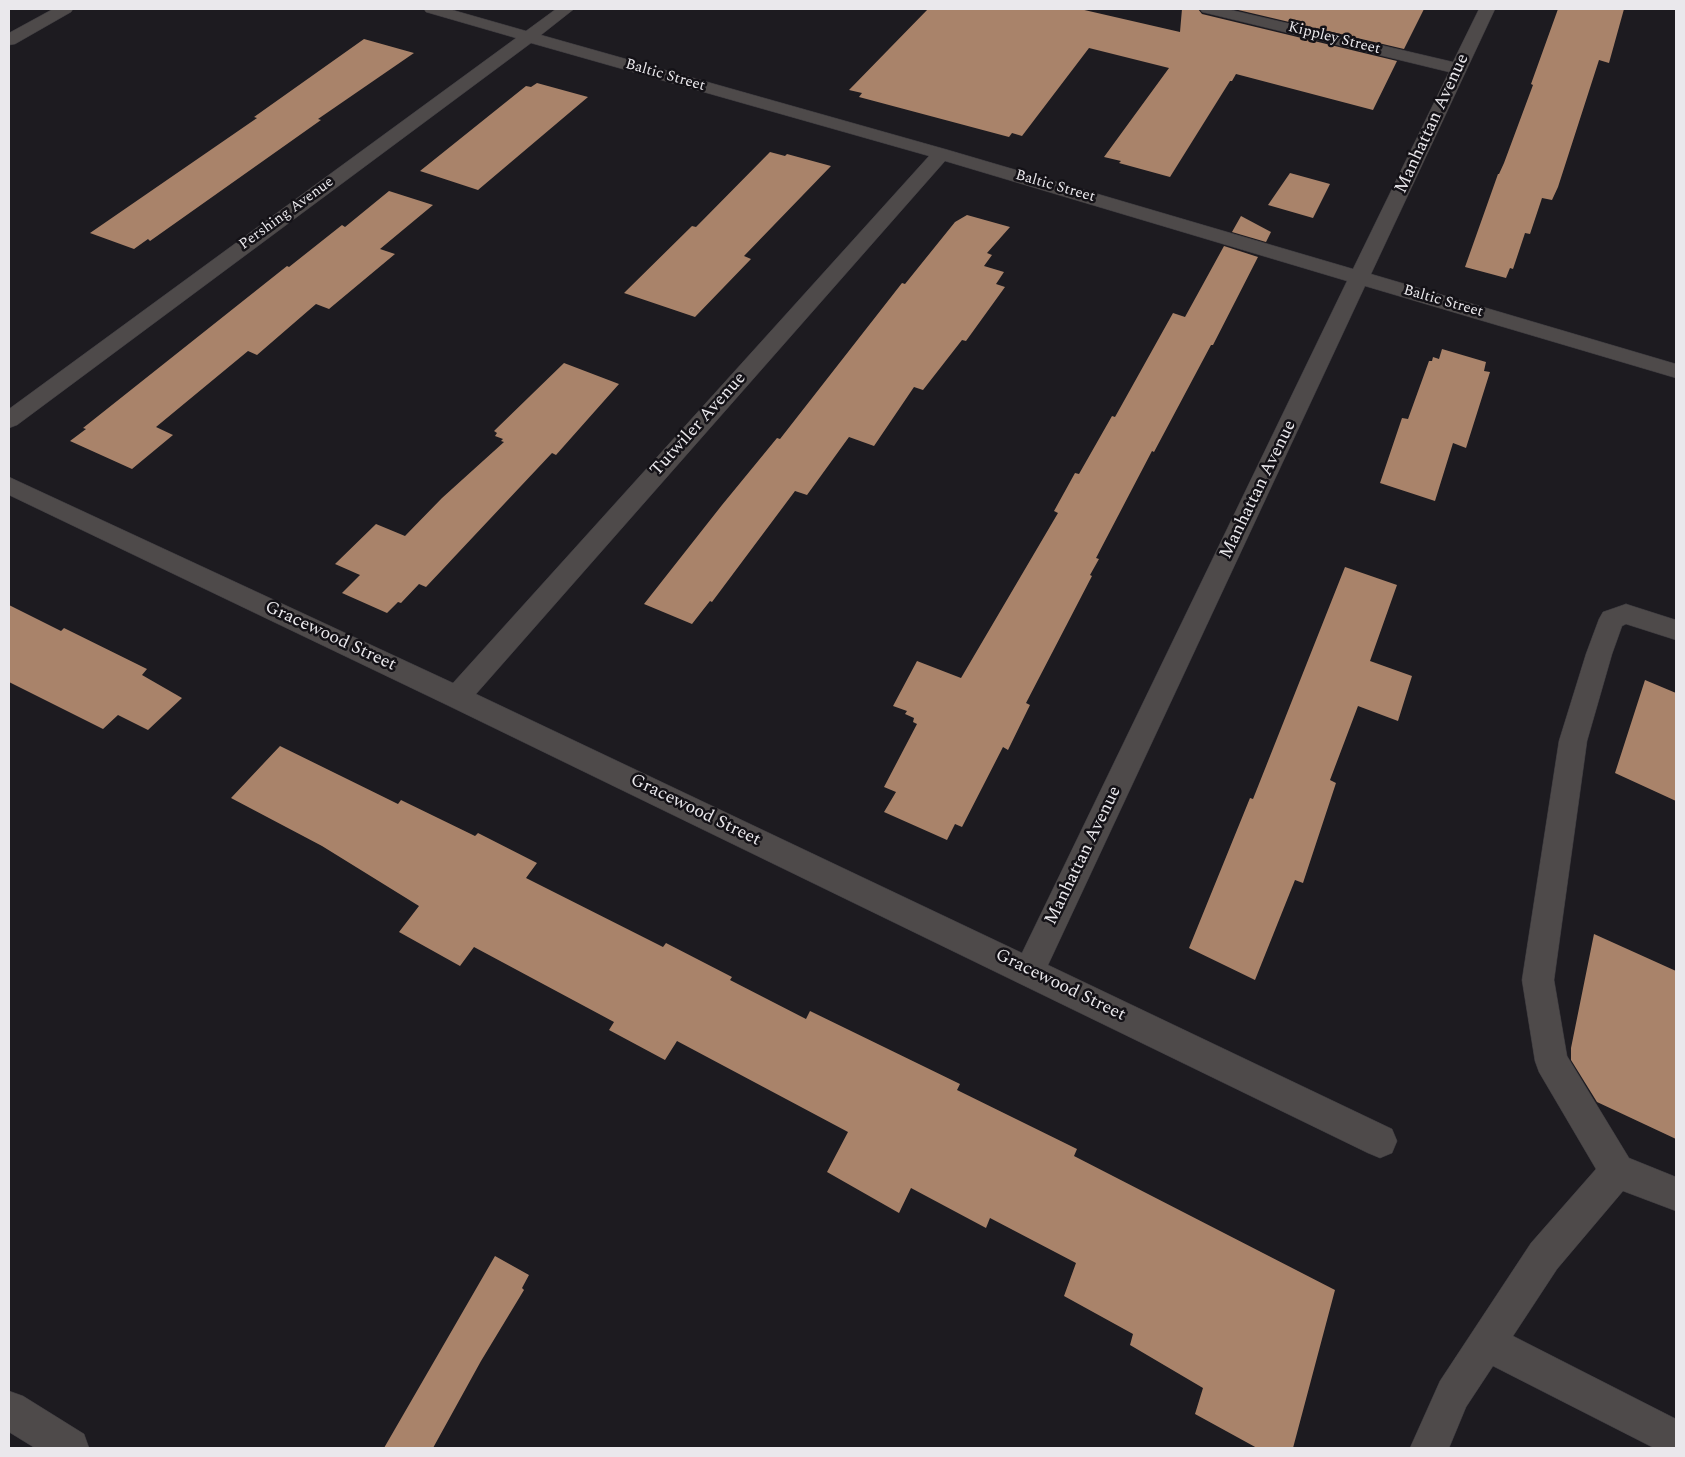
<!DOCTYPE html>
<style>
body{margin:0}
#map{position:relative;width:1685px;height:1457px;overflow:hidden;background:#1d1b20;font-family:Spectral,serif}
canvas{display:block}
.frame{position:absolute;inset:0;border:10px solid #eae8ec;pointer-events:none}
</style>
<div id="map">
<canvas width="1685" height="1457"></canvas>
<div class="frame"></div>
</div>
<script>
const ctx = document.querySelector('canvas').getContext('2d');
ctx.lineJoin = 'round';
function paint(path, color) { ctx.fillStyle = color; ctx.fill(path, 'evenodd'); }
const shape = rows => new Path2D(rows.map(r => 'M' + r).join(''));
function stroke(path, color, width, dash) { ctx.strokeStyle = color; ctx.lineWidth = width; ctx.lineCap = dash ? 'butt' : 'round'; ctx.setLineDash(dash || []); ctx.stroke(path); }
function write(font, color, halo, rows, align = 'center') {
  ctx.font = font + ' Spectral,serif'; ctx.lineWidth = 5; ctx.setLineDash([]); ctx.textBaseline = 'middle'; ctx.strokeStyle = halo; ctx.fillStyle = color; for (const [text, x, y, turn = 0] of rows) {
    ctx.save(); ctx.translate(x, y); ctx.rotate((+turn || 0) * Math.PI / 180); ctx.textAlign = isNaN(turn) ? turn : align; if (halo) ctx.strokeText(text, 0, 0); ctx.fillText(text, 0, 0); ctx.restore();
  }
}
const building = shape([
 [928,9,1080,9,1180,32,1182,9,1198,9,1202,14,1397,61,1373,110,1236,74,1232,81,1230,81,1170,177,1119,163,1121,161,1104,157,1169,68,1089,48,1022,136,1012,133,1009,137,859,97,862,93,849,90],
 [1234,9,1424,9,1404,49],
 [1558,9,1624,9,1609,63,1599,60,1558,187,1552,200,1542,198,1530,234,1525,233,1513,269,1510,268,1506,278,1465,267,1498,174,1499,174,1504,163,1533,85,1531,84],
 [364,39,414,53,318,119,321,120,150,241,148,239,134,249,90,233,257,118,254,117],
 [537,83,588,97,478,190,420,171,526,86,531,87],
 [770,152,785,156,787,154,831,166,744,256,751,259,695,317,624,293,692,226,696,227],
 [1290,173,1330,184,1313,218,1268,205],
 [389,191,433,205,380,249,395,254,329,309,316,304,257,355,248,351,156,427,173,435,132,469,70,441,86,429,83,428,287,266,289,267,342,225,345,227],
 [967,215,1010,227,987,253,992,255,984,266,1004,272,996,284,1005,287,966,341,962,340,923,390,914,387,874,446,849,437,807,495,795,491,712,602,710,601,692,624,644,604,722,505,777,438,780,439,902,283,905,284,955,222],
 [1241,216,1271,232,1266,242,1232,232],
 [1224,246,1258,257,1213,345,1211,345,1154,452,1152,451,1096,558,1099,559,1090,575,1092,576,1026,703,1030,705,1008,750,1003,747,962,827,955,824,947,840,884,812,896,792,884,787,917,724,913,722,914,718,905,714,907,711,893,706,917,661,961,678,1058,513,1054,511,1075,473,1079,474,1112,416,1115,417,1173,313,1185,317],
 [1442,349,1486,362,1484,371,1490,372,1466,448,1453,443,1435,501,1380,483,1402,418,1408,419,1429,361,1432,361,1433,357,1439,359],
 [564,363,619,384,556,455,552,453,426,587,419,584,401,603,398,602,387,613,342,593,360,575,335,564,376,524,405,536,442,498,504,442,501,441,503,439,495,436,497,433,494,431],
 [1345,567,1397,585,1370,661,1412,676,1398,721,1358,706,1330,780,1336,783,1303,883,1295,880,1255,980,1189,948,1250,798,1253,799],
 [9,605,61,631,64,628,147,669,142,675,182,698,148,730,118,715,103,729,9,682],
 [1645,680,1676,693,1676,801,1615,773],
 [280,746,398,804,401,800,475,836,478,833,537,863,526,878,663,947,666,943,732,977,730,980,806,1019,810,1011,960,1084,957,1090,1077,1149,1074,1156,1335,1290,1293,1448,1257,1448,1195,1414,1203,1388,1130,1345,1133,1334,1064,1296,1076,1263,990,1218,986,1228,911,1188,899,1213,827,1172,848,1132,677,1041,665,1060,609,1030,614,1022,474,947,460,966,399,932,419,906,322,846,231,798],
 [1594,934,1676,971,1676,1139,1597,1102,1571,1060,1571,1048],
 [495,1256,529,1275,522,1288,524,1290,481,1361,433,1448,384,1448]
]);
const minor = shape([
 [53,9,73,9,71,12,15,44,9,45,9,33,53,9],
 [424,9,449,9,526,31,556,9,574,9,541,35,948,150,1353,269,1449,72,1202,12,1200,9,1227,9,1453,62,1479,9,1495,9,1371,274,1676,364,1676,378,1365,286,1048,965,1392,1129,1397,1141,1392,1153,1380,1158,1368,1153,447,705,9,495,9,477,453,683,929,156,531,43,17,425,9,428,9,409,516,38,426,12,424,9],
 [945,161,1347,281,1022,953,476,694,945,161],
 [1626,604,1676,620,1676,640,1626,624,1622,626,1612,654,1587,741,1554,980,1567,1056,1629,1158,1676,1177,1676,1211,1623,1191,1557,1269,1513,1336,1676,1419,1676,1448,1654,1448,1493,1366,1466,1407,1449,1448,1410,1448,1440,1381,1531,1243,1596,1169,1539,1072,1535,1061,1522,980,1559,741,1586,654,1599,619,1603,612,1626,604],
 [9,1391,23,1396,84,1434,89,1448,35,1448,9,1432,9,1391]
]);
const farStreetnames = [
 ["Kippley Street",1334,39,14],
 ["Baltic Street",665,76,16],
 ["Baltic Street",1055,187,16],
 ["Pershing Avenue",287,214,-36],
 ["Baltic Street",1443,302,16]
];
const streetNames = [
 ["Manhattan Avenue",1433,124,-65],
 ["Tutwiler Avenue",699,425,-48],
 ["Manhattan Avenue",1259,490,-64],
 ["Gracewood Street",330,637,25],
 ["Gracewood Street",695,811,26],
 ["Manhattan Avenue",1084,856,-64],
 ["Gracewood Street",1060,986,26]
];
paint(building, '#a9836a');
stroke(minor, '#3a383d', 1);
paint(minor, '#4e4a4a');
write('15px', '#eae8ec', '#141217', farStreetnames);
write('18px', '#eae8ec', '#141217', streetNames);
</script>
